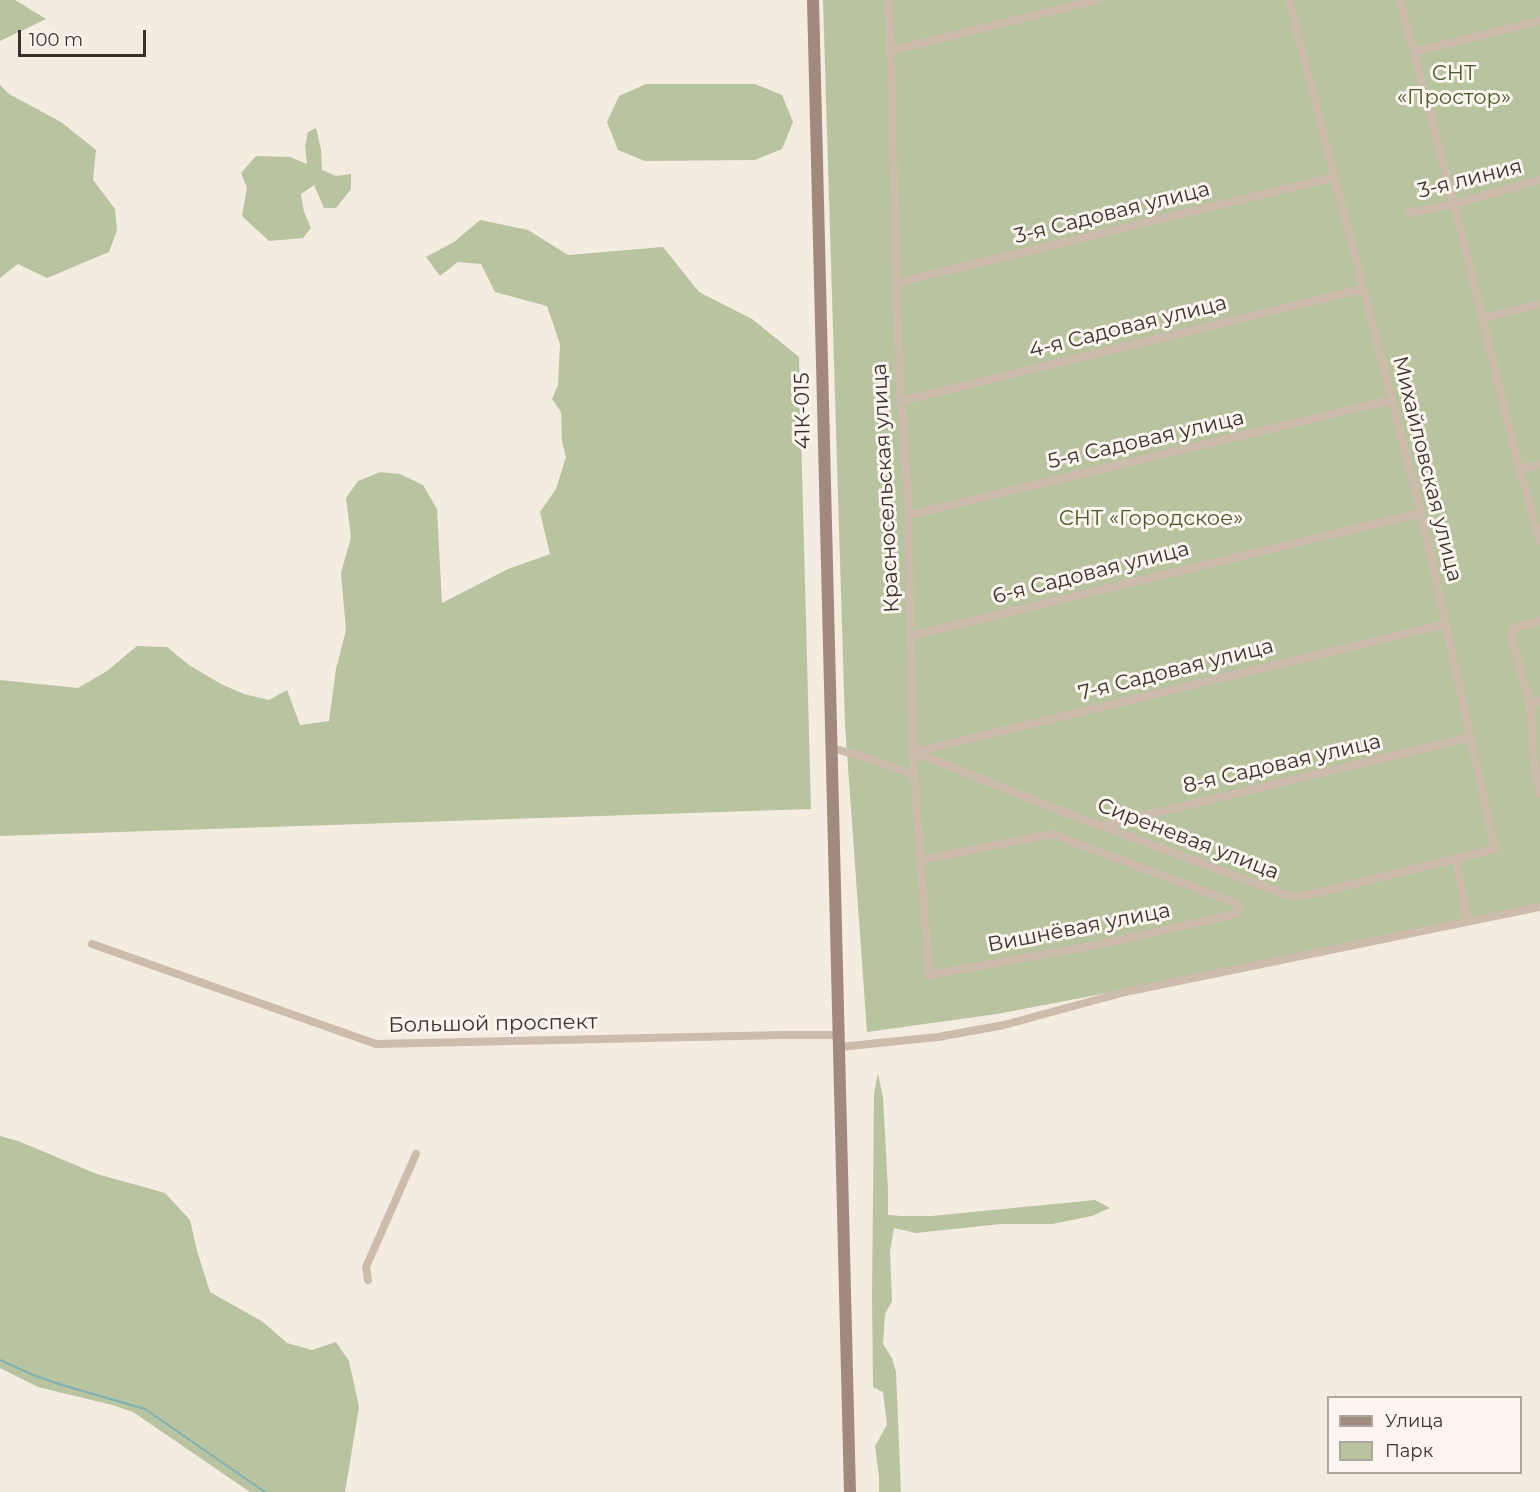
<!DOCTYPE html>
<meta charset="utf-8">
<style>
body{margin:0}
#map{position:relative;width:1540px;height:1492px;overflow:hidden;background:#f4ebe1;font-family:Montserrat,sans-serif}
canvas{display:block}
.legend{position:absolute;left:1327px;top:1396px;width:195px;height:78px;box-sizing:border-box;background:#fbf5ee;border:2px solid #aea6a0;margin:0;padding:8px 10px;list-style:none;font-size:18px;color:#3b302b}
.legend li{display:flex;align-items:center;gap:12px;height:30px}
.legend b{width:30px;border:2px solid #aea6a0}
.scale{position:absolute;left:18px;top:30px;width:128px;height:27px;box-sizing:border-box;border:3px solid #3b302b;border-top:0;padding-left:8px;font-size:18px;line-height:21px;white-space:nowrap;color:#3b302b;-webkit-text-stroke:4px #fbf5ee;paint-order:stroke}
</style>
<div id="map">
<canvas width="1540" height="1492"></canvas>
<ul class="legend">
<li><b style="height:8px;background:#a18a7d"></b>Улица</li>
<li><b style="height:16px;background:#b8c4a0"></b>Парк</li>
</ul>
<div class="scale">100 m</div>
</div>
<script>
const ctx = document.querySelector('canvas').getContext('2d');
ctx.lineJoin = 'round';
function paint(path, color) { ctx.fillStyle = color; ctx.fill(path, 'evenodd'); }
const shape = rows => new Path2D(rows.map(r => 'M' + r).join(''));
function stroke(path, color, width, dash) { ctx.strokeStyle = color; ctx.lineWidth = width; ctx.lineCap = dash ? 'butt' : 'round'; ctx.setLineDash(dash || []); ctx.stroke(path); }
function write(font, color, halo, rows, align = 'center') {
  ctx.font = font + ' Montserrat,sans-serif'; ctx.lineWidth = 6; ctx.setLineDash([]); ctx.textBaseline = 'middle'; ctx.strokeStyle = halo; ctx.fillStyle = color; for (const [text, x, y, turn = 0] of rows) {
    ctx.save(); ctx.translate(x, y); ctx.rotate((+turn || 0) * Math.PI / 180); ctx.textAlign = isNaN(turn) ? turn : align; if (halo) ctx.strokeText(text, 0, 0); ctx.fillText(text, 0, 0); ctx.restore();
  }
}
const green = shape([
 [0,0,15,0,46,19,0,41],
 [823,0,1540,0,1540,907,1253,965,997,1014,867,1032,845,725],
 [646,84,755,84,782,95,793,122,782,149,755,160,645,161,618,150,607,122,619,96],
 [0,85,9,94,61,122,96,150,93,180,115,209,117,230,109,252,47,278,18,264,0,278],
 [316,128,321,149,322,170,336,176,351,174,351,189,336,208,324,208,314,185,301,194,304,212,311,228,303,238,269,241,242,216,247,188,241,173,256,156,290,157,307,164,305,146,308,132],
 [480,220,528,230,568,255,663,247,699,292,752,319,799,357,811,809,0,836,0,680,78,688,107,671,137,646,167,647,189,665,221,684,244,694,269,700,287,690,300,725,329,721,336,669,346,630,341,573,351,537,346,498,358,481,380,472,400,474,423,485,437,509,442,603,508,569,550,554,540,512,556,489,566,457,562,441,561,412,552,399,558,385,560,344,547,306,495,292,481,264,458,262,440,276,426,257,454,242],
 [878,1073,883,1098,888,1189,888,1215,901,1216,932,1216,1095,1200,1110,1208,1092,1216,1052,1224,1001,1224,916,1233,894,1228,890,1252,892,1301,885,1314,883,1344,892,1358,896,1372,901,1492,879,1492,879,1477,875,1446,887,1425,883,1392,873,1387,872,1296,874,1093],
 [0,1136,18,1141,97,1174,165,1193,190,1220,197,1251,210,1292,263,1322,287,1343,312,1350,336,1342,349,1361,359,1407,345,1492,250,1492,133,1412,112,1405,38,1387,0,1368]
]);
const stream = shape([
 [0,1360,33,1375,62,1385,145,1409,265,1492]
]);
const street = shape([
 [889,0,899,368,909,515,910,636,914,775,929,975,1097,945,1236,914,1239,909,1236,903,1052,834,921,860],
 [1400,0,1454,204,1519,467,1540,541],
 [890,51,1097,0],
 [1414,52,1540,21],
 [1409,213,1454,204,1540,180],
 [896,283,1335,177],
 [1483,318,1540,304],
 [901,401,1363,289],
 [1519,467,1531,467,1540,464],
 [909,515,1391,400],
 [1540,621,1514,628,1512,634,1512,640,1530,704,1534,764,1540,794],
 [910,636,1421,513],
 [1530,704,1540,701],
 [831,748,862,756,914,775],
 [914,752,1056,809,1292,897,1317,893,1495,849,1421,513,1289,0],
 [915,752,1446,624],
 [1101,826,1471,737],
 [1456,859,1468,921],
 [92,944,376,1044,783,1035,840,1035],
 [840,1047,938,1037,1004,1025,1125,992,1540,907],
 [368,1280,366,1267,416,1154]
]);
const secondary = shape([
 [813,0,850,1492]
]);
const parkNames = [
 ["СНТ",1454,74],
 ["«Простор»",1454,98],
 ["СНТ «Городское»",1151,519]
];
const streetNames = [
 ["3-я линия",1470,179,-14],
 ["3-я Садовая улица",1112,213,-14],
 ["4-я Садовая улица",1128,327,-14],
 ["41К-015",803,411,-91],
 ["5-я Садовая улица",1146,440,-13],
 ["Михайловская улица",1427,469,76],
 ["Красносельская улица",886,488,-93],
 ["6-я Садовая улица",1091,573,-14],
 ["7-я Садовая улица",1176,670,-14],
 ["8-я Садовая улица",1282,764,-13],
 ["Сиреневая улица",1188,839,21],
 ["Вишнёвая улица",1079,928,-11],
 ["Большой проспект",493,1024,-1]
];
paint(green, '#b8c4a0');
stroke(stream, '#7fb0b2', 2);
stroke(street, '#cdbbac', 8);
stroke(secondary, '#a18a7d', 12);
write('21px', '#4a5a2e', '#fbf5ee', parkNames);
write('21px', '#3b302b', '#fbf5ee', streetNames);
</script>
